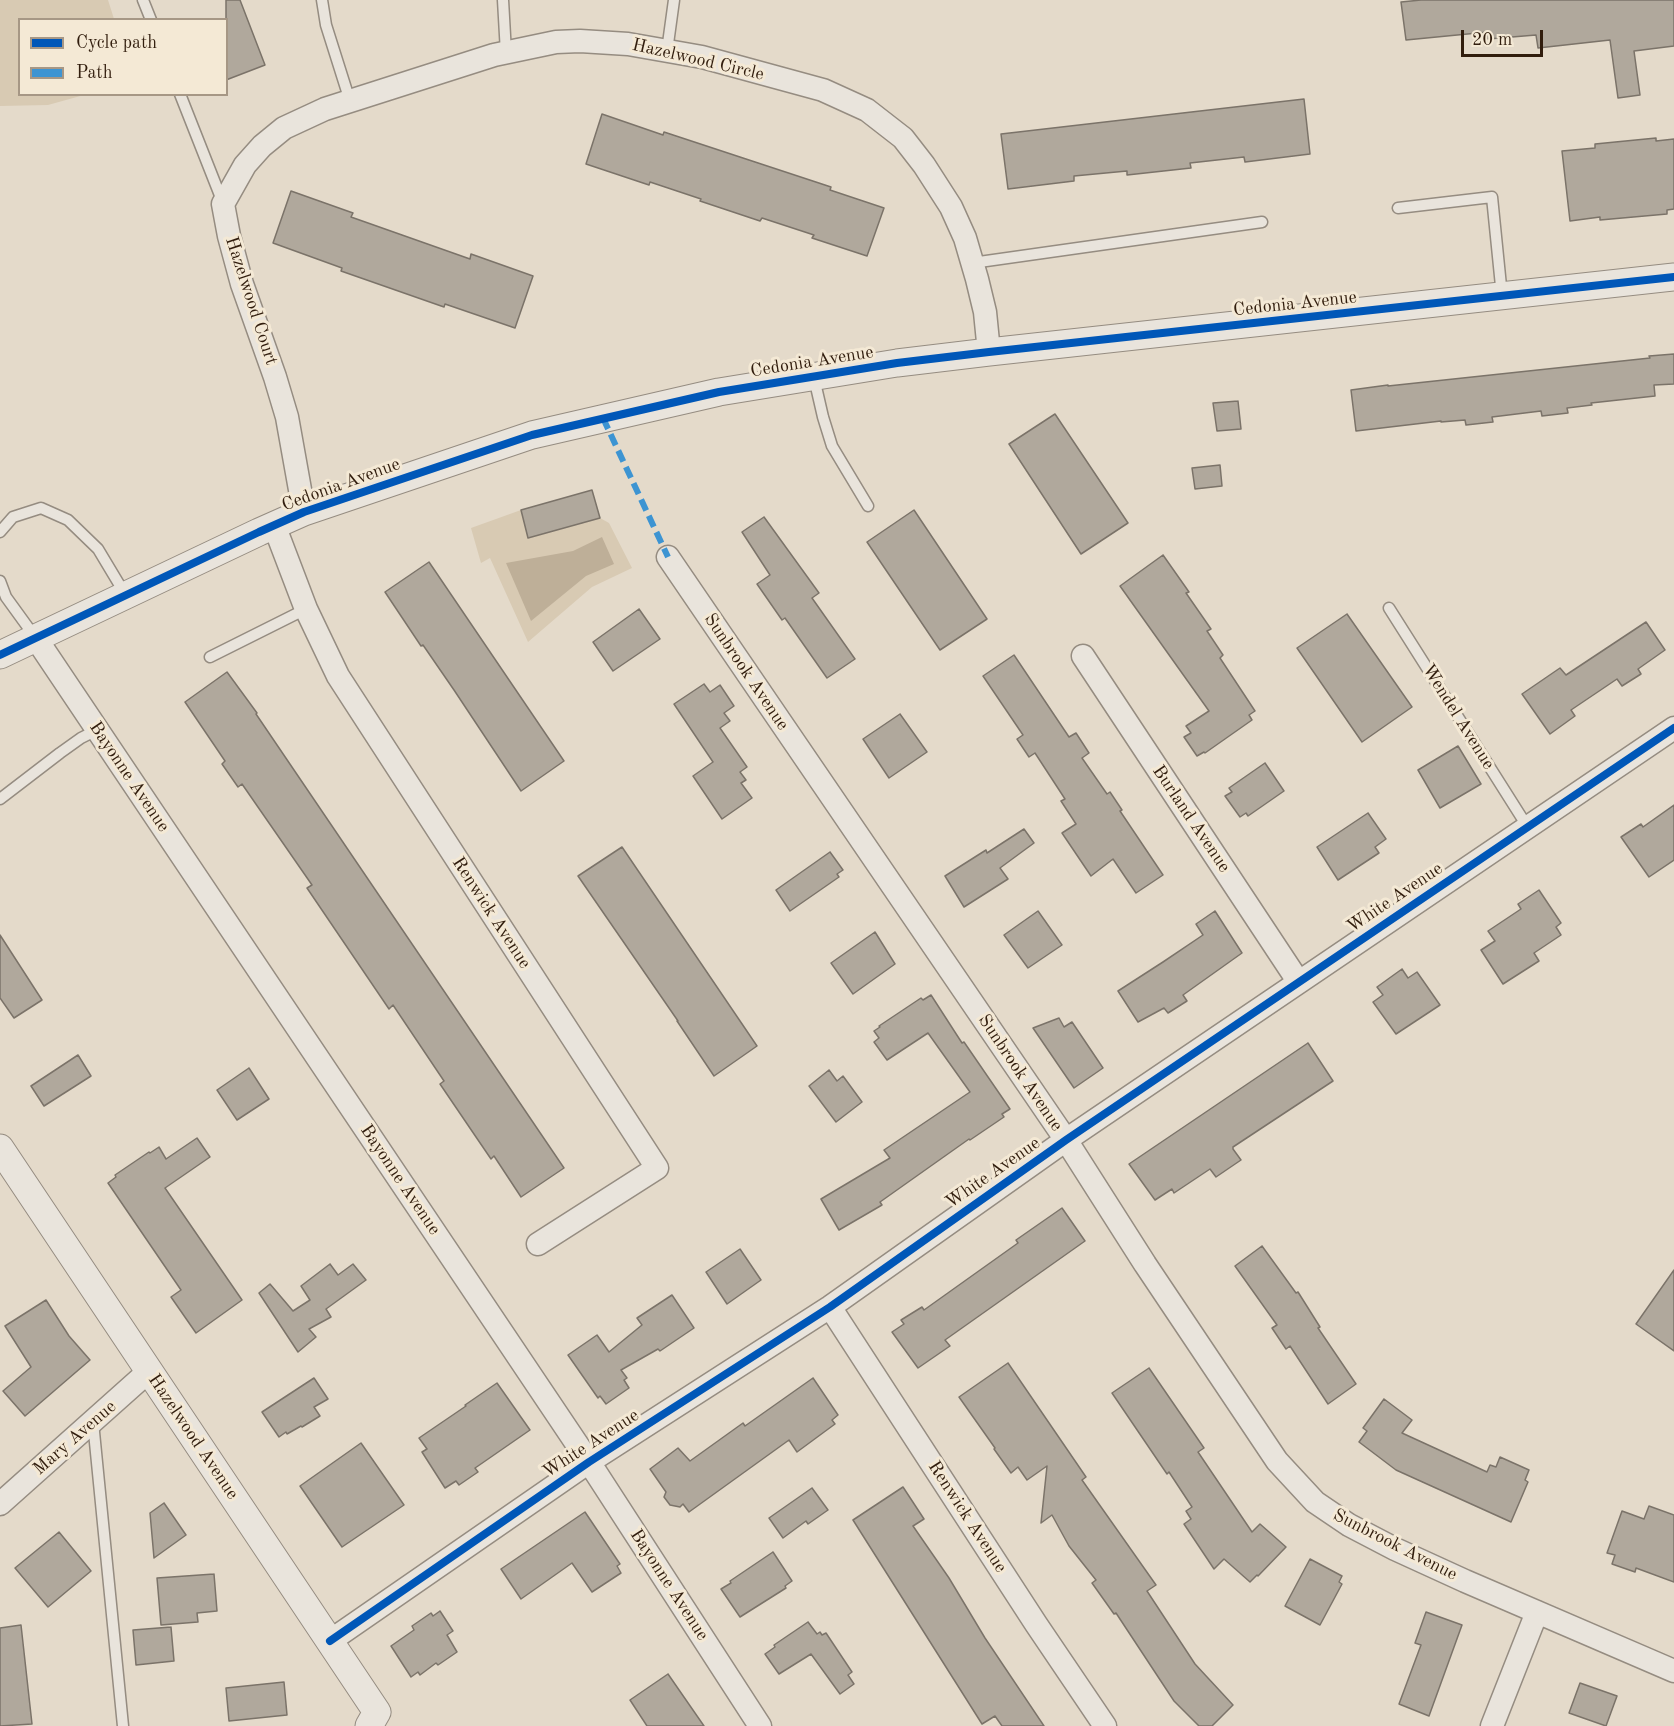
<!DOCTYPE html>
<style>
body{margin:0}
#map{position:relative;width:1674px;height:1726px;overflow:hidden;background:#e4daca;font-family:"Old Standard TT",serif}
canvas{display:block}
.legend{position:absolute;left:18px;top:18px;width:210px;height:78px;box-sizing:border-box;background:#f4e9d5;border:2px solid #a69785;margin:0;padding:8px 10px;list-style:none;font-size:18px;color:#311d0d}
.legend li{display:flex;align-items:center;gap:12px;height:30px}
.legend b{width:30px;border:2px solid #a69785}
.scale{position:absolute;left:1461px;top:30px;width:82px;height:27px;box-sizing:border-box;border:3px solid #311d0d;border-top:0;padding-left:8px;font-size:18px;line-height:21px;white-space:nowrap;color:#311d0d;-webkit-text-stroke:4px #f4e9d5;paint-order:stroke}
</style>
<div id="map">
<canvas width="1674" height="1726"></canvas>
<ul class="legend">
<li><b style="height:8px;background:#0057b8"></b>Cycle path</li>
<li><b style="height:8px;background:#3d94d2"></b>Path</li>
</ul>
<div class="scale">20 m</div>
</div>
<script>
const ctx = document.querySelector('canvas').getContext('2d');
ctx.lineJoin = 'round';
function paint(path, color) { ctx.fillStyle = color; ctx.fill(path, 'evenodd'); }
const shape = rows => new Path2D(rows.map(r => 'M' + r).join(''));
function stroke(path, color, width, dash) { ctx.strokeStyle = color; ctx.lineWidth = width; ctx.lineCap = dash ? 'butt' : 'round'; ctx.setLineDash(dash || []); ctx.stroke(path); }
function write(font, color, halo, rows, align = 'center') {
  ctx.font = font + ' "Old Standard TT",serif'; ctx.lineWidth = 6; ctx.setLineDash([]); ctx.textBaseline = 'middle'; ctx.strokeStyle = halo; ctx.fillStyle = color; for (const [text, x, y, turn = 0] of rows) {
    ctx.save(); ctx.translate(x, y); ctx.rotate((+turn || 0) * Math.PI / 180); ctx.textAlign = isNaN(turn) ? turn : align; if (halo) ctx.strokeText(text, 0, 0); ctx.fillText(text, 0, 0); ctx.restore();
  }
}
const green = shape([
 [0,0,108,0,114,19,20,20,20,94,84,95,48,105,0,106],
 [521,510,529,538,600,518,609,523,632,568,592,587,528,642,490,558,481,563,471,528]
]);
const water = shape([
 [602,537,614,564,586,576,531,621,506,563,573,551]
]);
const building = shape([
 [226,0,240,0,265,65,226,80,226,0],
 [1421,0,1674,0,1674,46,1634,51,1640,95,1618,98,1610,40,1538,48,1536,35,1488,39,1488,32,1406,40,1401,2,1421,0],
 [1304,99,1310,154,1245,162,1244,157,1190,163,1191,168,1127,175,1127,171,1074,176,1074,181,1008,189,1001,134,1304,99],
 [602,114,663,135,664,132,831,187,830,190,884,208,867,256,812,238,814,235,762,218,760,221,700,201,701,199,650,182,649,185,586,164,602,114],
 [1656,138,1656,141,1674,139,1674,209,1667,210,1667,214,1600,220,1600,217,1570,221,1562,151,1595,148,1595,144,1656,138],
 [291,191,353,213,351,217,470,259,471,254,533,276,515,328,445,304,444,307,341,271,342,268,273,243,291,191],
 [1674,354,1674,384,1654,385,1655,396,1591,403,1592,405,1567,408,1568,413,1542,416,1541,411,1492,417,1493,422,1466,425,1465,420,1441,422,1441,421,1356,431,1351,390,1388,385,1388,386,1650,358,1649,356,1674,354],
 [1238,401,1241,429,1217,431,1213,403,1238,401],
 [1055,414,1128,523,1081,554,1009,444,1055,414],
 [1220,465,1222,486,1195,489,1192,468,1220,465],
 [592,490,600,518,528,538,521,510,592,490],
 [914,510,987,619,940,650,867,542,914,510],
 [764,517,819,593,812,598,855,659,827,678,785,618,782,620,757,584,770,575,742,532,764,517],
 [1163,555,1189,592,1186,593,1211,629,1207,631,1223,655,1220,658,1255,711,1249,715,1252,720,1205,753,1204,752,1197,756,1184,737,1191,733,1186,726,1209,711,1120,586,1163,555],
 [429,562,564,761,521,791,454,690,423,645,421,646,385,592,429,562],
 [639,609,660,639,613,671,593,642,639,609],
 [1347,614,1412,707,1362,742,1297,648,1347,614],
 [1646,622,1665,650,1638,669,1641,674,1622,686,1617,679,1571,710,1575,716,1550,734,1522,694,1560,668,1566,675,1646,622],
 [1014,655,1069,737,1076,733,1089,753,1082,758,1107,794,1110,792,1122,810,1120,811,1163,875,1136,893,1113,859,1091,876,1062,833,1076,824,1061,801,1065,799,1035,753,1029,757,1017,739,1023,735,983,676,1014,655],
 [227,672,257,713,256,714,564,1168,521,1197,494,1156,491,1159,476,1137,440,1084,444,1081,393,1005,389,1009,307,888,312,885,242,784,238,787,222,764,225,761,185,702,227,672],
 [704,684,710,692,720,685,734,706,724,713,730,721,720,728,747,767,740,772,746,780,741,783,752,798,722,819,693,776,713,762,674,704,704,684],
 [900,714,927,752,889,778,863,739,900,714],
 [1458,746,1481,784,1440,808,1418,770,1458,746],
 [1265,763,1284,791,1248,816,1246,813,1240,817,1225,796,1232,792,1229,788,1265,763],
 [1674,805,1674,860,1649,877,1621,837,1641,824,1643,827,1674,805],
 [1368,813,1386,839,1375,847,1379,853,1338,880,1317,847,1368,813],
 [1024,829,1034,843,1000,868,1008,879,964,907,945,876,986,850,987,853,1024,829],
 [622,847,757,1046,714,1076,677,1021,678,1021,578,876,622,847],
 [830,852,843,870,837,874,839,877,790,911,776,890,830,852],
 [1539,890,1561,923,1556,927,1561,935,1534,953,1539,961,1503,984,1481,950,1495,941,1488,931,1521,909,1518,904,1539,890],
 [1038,911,1062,945,1028,968,1004,935,1038,911],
 [1215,911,1242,953,1183,995,1187,1001,1168,1013,1164,1008,1138,1022,1118,991,1163,962,1203,935,1196,924,1215,911],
 [875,932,895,964,853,994,831,963,875,932],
 [0,935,42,1000,14,1018,0,998,0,935],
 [1402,969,1408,978,1417,972,1440,1005,1396,1034,1373,1002,1383,995,1377,987,1402,969],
 [931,995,962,1043,964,1042,1010,1109,1002,1114,1004,1117,970,1140,969,1139,880,1202,882,1205,839,1230,821,1199,890,1158,884,1150,970,1092,928,1033,887,1060,874,1042,879,1038,874,1031,880,1027,879,1026,921,998,923,1000,931,995],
 [1059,1018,1064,1027,1072,1022,1103,1068,1074,1088,1033,1028,1059,1018],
 [1308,1043,1333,1081,1233,1147,1233,1149,1241,1160,1216,1177,1210,1169,1174,1193,1172,1189,1155,1200,1129,1164,1308,1043],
 [78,1055,91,1076,44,1106,31,1086,78,1055],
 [249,1068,269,1099,237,1120,217,1090,249,1068],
 [829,1070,837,1081,843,1076,862,1102,836,1122,809,1086,829,1070],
 [197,1138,210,1157,165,1188,242,1300,196,1333,171,1297,181,1290,108,1183,116,1177,115,1175,149,1152,150,1153,159,1147,166,1159,197,1138],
 [1062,1208,1085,1241,945,1340,950,1346,918,1368,892,1332,904,1324,901,1320,922,1307,924,1310,1018,1243,1016,1240,1062,1208],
 [1262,1246,1296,1293,1298,1292,1320,1327,1318,1328,1356,1384,1328,1404,1290,1346,1286,1349,1272,1328,1277,1325,1235,1266,1262,1246],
 [740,1249,761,1280,727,1304,706,1272,740,1249],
 [330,1264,338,1275,353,1264,366,1280,326,1309,331,1317,309,1329,316,1337,298,1352,259,1293,270,1284,293,1311,310,1300,301,1286,330,1264],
 [1674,1270,1674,1351,1636,1324,1674,1270],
 [672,1295,694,1328,660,1351,658,1349,621,1370,627,1378,624,1380,629,1388,606,1404,600,1396,598,1398,568,1355,597,1335,609,1352,642,1325,637,1318,672,1295],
 [46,1300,69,1336,90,1360,25,1416,3,1391,31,1367,5,1326,46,1300],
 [1008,1363,1086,1477,1082,1480,1156,1585,1147,1591,1195,1664,1233,1705,1212,1726,1199,1726,1174,1701,1116,1613,1114,1614,1092,1583,1096,1580,1069,1546,1052,1515,1041,1523,1047,1466,1027,1480,1018,1467,1011,1473,994,1449,995,1448,959,1397,1008,1363],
 [1149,1368,1204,1448,1198,1452,1252,1532,1260,1524,1286,1547,1258,1576,1257,1575,1250,1582,1224,1559,1214,1569,1184,1524,1191,1519,1186,1511,1192,1507,1169,1472,1167,1474,1112,1393,1149,1368],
 [314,1378,328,1399,314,1407,320,1416,302,1427,301,1426,287,1434,286,1432,279,1437,262,1412,314,1378],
 [813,1378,838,1415,832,1420,835,1424,797,1452,789,1440,689,1512,683,1504,680,1507,670,1505,664,1497,666,1492,650,1469,678,1448,690,1461,743,1423,745,1426,813,1378],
 [497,1383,530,1430,478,1466,475,1468,478,1472,459,1485,456,1481,445,1488,422,1452,427,1449,419,1438,466,1406,465,1405,497,1383],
 [1384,1399,1412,1420,1402,1433,1487,1472,1490,1465,1496,1467,1500,1457,1529,1470,1525,1480,1528,1482,1511,1522,1396,1470,1359,1442,1367,1431,1363,1428,1384,1399],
 [361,1443,404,1505,342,1547,300,1486,361,1443],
 [903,1487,924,1519,913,1526,949,1578,985,1638,1044,1726,1002,1726,995,1716,982,1724,853,1520,903,1487],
 [812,1488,828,1510,808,1524,806,1521,783,1538,769,1518,812,1488],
 [164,1503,186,1535,154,1558,150,1513,164,1503],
 [1649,1506,1674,1515,1674,1582,1636,1568,1635,1572,1612,1564,1615,1555,1607,1553,1622,1511,1644,1519,1649,1506],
 [585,1512,620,1564,617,1566,621,1573,592,1592,572,1563,521,1599,501,1569,585,1512],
 [59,1532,91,1571,48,1607,15,1568,59,1532],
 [773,1552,792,1581,785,1586,786,1588,740,1617,721,1589,731,1583,730,1581,773,1552],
 [1310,1559,1342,1576,1339,1582,1342,1584,1320,1625,1285,1606,1310,1559],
 [214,1574,217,1611,197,1613,198,1622,161,1625,157,1578,214,1574],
 [440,1611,453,1631,447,1635,457,1652,438,1665,436,1663,420,1675,418,1672,411,1677,391,1646,414,1630,412,1626,431,1613,433,1616,440,1611],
 [1426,1612,1462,1625,1429,1716,1399,1704,1421,1645,1415,1643,1426,1612],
 [808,1622,817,1634,820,1632,822,1635,826,1633,852,1672,848,1675,854,1684,840,1694,811,1654,779,1674,765,1654,775,1647,774,1645,808,1622],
 [21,1625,32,1724,0,1726,0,1628,21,1625],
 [171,1627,174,1661,136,1665,133,1630,171,1627],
 [668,1674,704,1726,647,1726,630,1700,668,1674],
 [284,1682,287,1715,229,1721,226,1688,284,1682],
 [1580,1683,1617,1696,1606,1726,1569,1713,1580,1683]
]);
const service = shape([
 [143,0,151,20],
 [322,0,326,25,350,101],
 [503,0,506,53],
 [667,51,674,0],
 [180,94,223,203],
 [1398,208,1492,197,1502,296],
 [972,263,1262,222],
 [814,378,823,417,832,446,868,506],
 [0,532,13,517,41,508,68,520,98,549,125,594],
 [0,581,6,597,35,637],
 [1389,608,1527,826],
 [210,657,306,609],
 [0,799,60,753,81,738,97,730],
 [93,1422,123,1726]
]);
const minor = shape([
 [304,512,287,417,275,377,242,284,229,236,223,204,245,165,262,146,284,128,325,109,494,55,556,42,580,41,628,44,702,57,823,90,867,110,903,138,924,165,951,207,965,238,977,279,985,312,989,352],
 [274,525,306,609,338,676,657,1168,538,1244],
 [668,557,1066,1140,1145,1264,1277,1461,1315,1502,1349,1525,1395,1549,1465,1581,1674,1671],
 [35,637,589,1462,760,1726],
 [1083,656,1298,981],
 [830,1307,1036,1624,1105,1726],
 [0,1504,149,1371],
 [330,1641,589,1462,830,1307,1066,1140,1674,728],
 [1492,1726,1537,1612]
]);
const tertiary = shape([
 [0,655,259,532,304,512,532,435,719,392,897,363,989,352,1674,277],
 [0,1148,377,1712,369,1726]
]);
const quiet = shape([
 [603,418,668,557]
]);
const cycleway = shape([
 [0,655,259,532,304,512,532,435,719,392,897,363,989,352,1674,277],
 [330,1641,589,1462,830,1307,1066,1140,1674,728]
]);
const streetNames = [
 ["Hazelwood Circle",698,60,13],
 ["Hazelwood Court",251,301,72],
 ["Cedonia Avenue",1295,304,-6],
 ["Cedonia Avenue",812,362,-9],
 ["Cedonia Avenue",341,485,-20],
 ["Sunbrook Avenue",746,672,56],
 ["Wendel Avenue",1458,717,58],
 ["Bayonne Avenue",129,777,56],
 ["Burland Avenue",1191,819,56],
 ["White Avenue",1395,898,-34],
 ["Renwick Avenue",491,913,57],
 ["Sunbrook Avenue",1020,1073,56],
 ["White Avenue",993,1173,-35],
 ["Bayonne Avenue",400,1180,56],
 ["Hazelwood Avenue",193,1437,56],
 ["Mary Avenue",75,1438,-41],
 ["White Avenue",591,1444,-33],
 ["Renwick Avenue",967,1517,57],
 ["Sunbrook Avenue",1395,1545,27],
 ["Bayonne Avenue",669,1585,57]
];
paint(green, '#d8cab3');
paint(water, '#beaf98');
paint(building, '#b0a89c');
stroke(building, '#7b7369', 1.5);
stroke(service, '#958c81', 13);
stroke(minor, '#958c81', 25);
stroke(tertiary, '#958c81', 29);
stroke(service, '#e9e4dc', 10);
stroke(minor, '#e9e4dc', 22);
stroke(tertiary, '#e9e4dc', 27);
stroke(quiet, '#3d94d2', 6, [12, 6]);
stroke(cycleway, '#0057b8', 8);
write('18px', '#311d0d', '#f4e9d5', streetNames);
</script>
